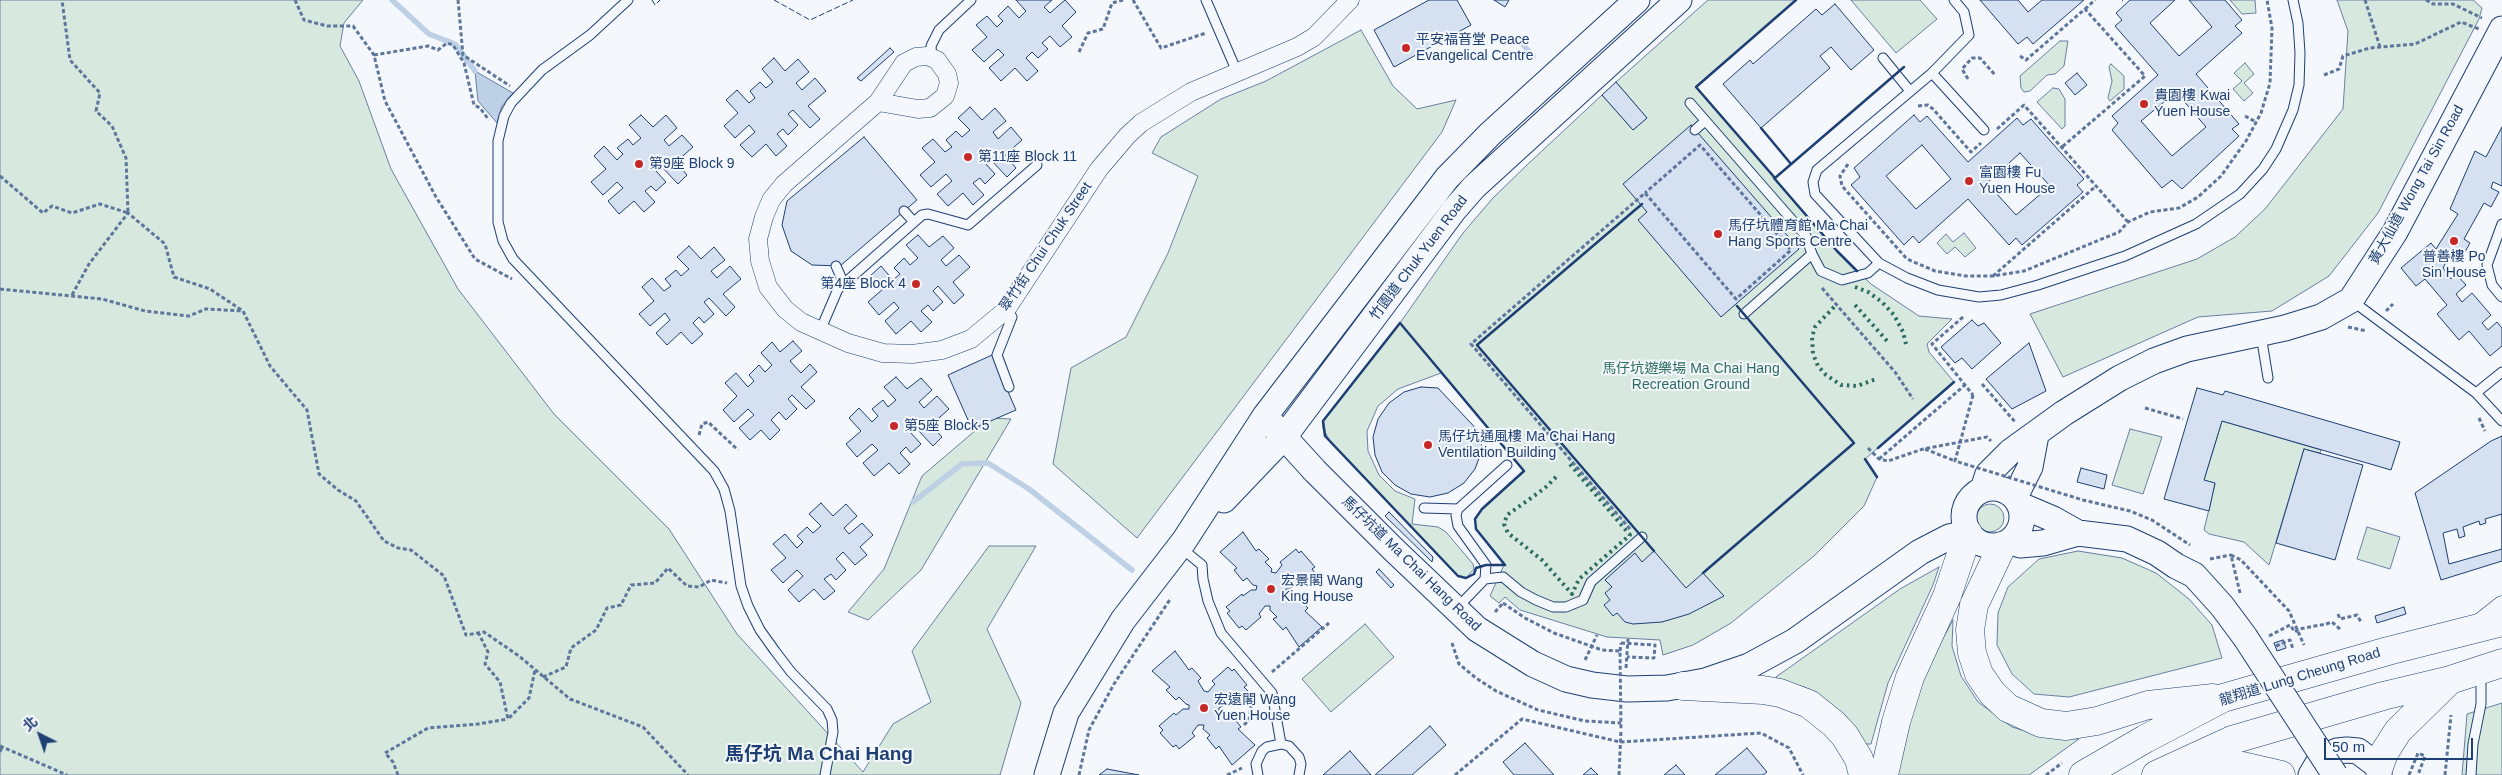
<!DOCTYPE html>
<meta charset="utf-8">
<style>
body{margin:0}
#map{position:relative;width:2502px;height:775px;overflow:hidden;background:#f4f7fb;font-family:Helvetica,"Noto Sans TC",sans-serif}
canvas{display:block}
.north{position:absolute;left:15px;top:710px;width:50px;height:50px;-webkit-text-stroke:4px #f4f7fb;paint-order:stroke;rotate:319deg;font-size:14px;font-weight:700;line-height:20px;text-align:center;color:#1d3f73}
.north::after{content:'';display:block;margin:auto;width:18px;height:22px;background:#1d3f73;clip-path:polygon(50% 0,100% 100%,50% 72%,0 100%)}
.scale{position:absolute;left:2324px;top:738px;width:149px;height:22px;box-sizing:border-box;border:2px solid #1d3f73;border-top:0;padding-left:6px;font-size:15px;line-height:18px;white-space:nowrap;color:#1d3f73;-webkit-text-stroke:4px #f4f7fb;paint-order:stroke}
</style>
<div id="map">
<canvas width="2502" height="775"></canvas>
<div class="north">北</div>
<div class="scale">50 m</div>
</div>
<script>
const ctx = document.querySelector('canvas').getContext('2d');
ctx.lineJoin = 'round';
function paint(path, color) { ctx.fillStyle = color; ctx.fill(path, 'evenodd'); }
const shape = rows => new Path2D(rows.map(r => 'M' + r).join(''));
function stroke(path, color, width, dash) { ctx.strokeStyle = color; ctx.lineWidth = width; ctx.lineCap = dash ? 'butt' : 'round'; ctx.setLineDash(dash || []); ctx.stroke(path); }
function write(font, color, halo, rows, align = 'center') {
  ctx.font = font + ' Helvetica,"Noto Sans TC",sans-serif'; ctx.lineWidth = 4; ctx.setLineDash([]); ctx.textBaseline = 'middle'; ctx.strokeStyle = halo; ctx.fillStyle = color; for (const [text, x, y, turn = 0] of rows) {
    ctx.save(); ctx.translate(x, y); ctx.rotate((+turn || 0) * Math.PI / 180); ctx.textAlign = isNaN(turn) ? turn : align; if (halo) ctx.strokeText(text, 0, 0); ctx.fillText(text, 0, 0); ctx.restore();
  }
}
const green = shape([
 [0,0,363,0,344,23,340,46,359,81,391,169,458,289,554,414,669,529,737,634,863,772,893,724,931,702,912,651,989,546,1036,546,987,629,1021,703,1000,775,0,775,0,0],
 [1708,0,1796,0,1696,87,1837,251,1871,284,1919,316,1952,319,1927,344,1929,352,1954,382,1865,459,1877,477,1864,506,1814,556,1731,623,1693,645,1663,655,1660,640,1607,637,1520,610,1505,597,1499,603,1490,596,1504,565,1476,529,1475,519,1482,509,1524,471,1441,373,1398,389,1378,406,1367,431,1368,451,1379,475,1395,491,1415,499,1412,524,1438,527,1446,532,1473,564,1474,569,1466,578,1458,576,1331,443,1323,428,1323,421,1400,323,1463,233,1493,198,1528,164,1602,95,1633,130,1647,118,1616,82,1708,0],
 [1851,0,1920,0,1937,19,1896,53,1851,0],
 [2230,0,2255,0,2256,13,2242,14,2230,0],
 [2337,0,2473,0,2482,8,2479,19,2378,213,2329,276,2272,311,2198,317,2063,377,2030,314,2197,259,2235,237,2265,209,2343,109,2348,31,2337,0],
 [1361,30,1393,86,1417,109,1456,100,1442,132,1137,538,1053,464,1071,368,1126,337,1168,253,1198,176,1152,153,1161,137,1221,99,1266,81,1361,30],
 [2060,41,2068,41,2064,66,2055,74,2047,75,2030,91,2024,92,2021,88,2020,76,2060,41],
 [2245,63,2254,74,2244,83,2253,93,2244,101,2233,89,2242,81,2234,73,2245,63],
 [2111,64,2124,76,2124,89,2110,101,2108,98,2112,81,2109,67,2111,64],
 [2053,88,2059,89,2065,99,2065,126,2062,129,2037,102,2053,88],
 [1964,233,1976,248,1965,257,1955,247,1947,254,1937,243,1946,234,1953,242,1964,233],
 [990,418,1011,419,921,570,868,620,848,612,884,569,922,476,990,418],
 [2222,421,2321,450,2320,453,2304,449,2269,565,2244,542,2209,534,2204,530,2215,484,2204,480,2222,421],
 [2130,429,2162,437,2143,494,2112,485,2130,429],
 '1976 518a14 14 0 1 1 28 0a14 14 0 1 1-28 0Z',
 [2367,527,2400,537,2390,569,2357,559,2367,527],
 [2078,551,2122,558,2156,573,2189,599,2212,625,2222,658,2069,697,2034,694,2012,674,1997,645,1998,613,2008,587,2039,559,2078,551],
 [1939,567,1933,585,1888,683,1871,744,1866,744,1845,715,1819,694,1804,687,1777,680,1776,677,1900,589,1939,567],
 [1953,620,1952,646,1961,676,1978,702,2012,727,2045,737,2079,739,2029,775,1893,775,1923,675,1953,620],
 [1365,624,1394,657,1331,712,1302,679,1365,624],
 [2502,703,2502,775,2462,775,2467,714,2502,703]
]);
const water = shape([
 [475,71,513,93,502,106,497,123,478,101,475,71]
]);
const stream = shape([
 [392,0,429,34,455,44,475,71],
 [1518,39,1533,56],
 [913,502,962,464,988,463,1029,489,1132,570]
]);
const building = shape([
 [1016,0,1052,0,1044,7,1050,13,1065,0,1076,12,1062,26,1072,37,1060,47,1050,36,1042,43,1048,49,1038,58,1032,52,1026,58,1038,71,1027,81,1015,68,1001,81,989,68,1004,55,998,49,984,62,972,50,987,37,976,25,987,16,997,27,1003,21,998,16,1008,6,1019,18,1026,11,1016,0],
 [1429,0,1457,0,1471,25,1394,67,1374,30,1429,0],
 [1494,0,1509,0,1505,7,1494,0],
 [1980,0,2018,0,2028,12,2042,0,2084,0,2033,44,2027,37,2018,44,1980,0],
 [2130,0,2175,0,2150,23,2179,56,2212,27,2189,0,2225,0,2242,20,2235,26,2242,33,2196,74,2239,124,2232,129,2239,136,2182,189,2172,180,2162,188,2112,130,2118,123,2112,116,2158,75,2115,26,2122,20,2116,13,2130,0],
 [2176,92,2206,127,2172,156,2141,121,2176,92],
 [1835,4,1874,50,1851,70,1831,47,1820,56,1830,68,1761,128,1723,84,1750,60,1753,64,1816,9,1822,15,1835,4],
 [890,48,894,52,861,81,857,78,890,48],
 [774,58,785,71,798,59,809,72,796,83,802,90,815,78,826,91,808,106,820,119,810,128,793,110,788,114,798,125,788,135,783,129,777,134,787,146,776,156,766,144,752,157,740,145,755,132,749,125,735,138,724,126,738,113,726,100,737,90,749,103,755,98,750,91,760,82,766,88,773,82,762,69,774,58],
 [2077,73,2087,85,2075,95,2065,83,2077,73],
 [1616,82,1647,118,1633,130,1602,95,1616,82],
 [970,107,982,120,995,108,1006,121,993,132,998,139,1011,127,1022,140,1005,155,1016,168,1007,177,990,159,985,163,995,174,985,184,980,178,973,183,984,195,973,205,963,193,948,206,937,194,952,181,946,174,931,187,920,175,935,162,922,148,933,139,945,152,952,147,946,140,956,131,962,137,970,130,958,118,970,107],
 [641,115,653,127,666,115,677,128,664,140,669,146,682,135,693,147,676,162,687,175,678,184,661,166,656,171,666,182,656,191,651,186,645,191,655,202,644,212,634,201,619,214,608,201,623,188,617,182,603,195,591,182,606,169,594,156,604,146,617,160,623,154,617,148,628,139,633,145,641,138,629,125,641,115],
 [1914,115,1920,122,1927,116,1968,162,2017,118,2023,125,2031,119,2084,179,2077,185,2083,192,2022,245,2016,238,2009,245,1968,199,1919,243,1913,236,1904,245,1851,185,1860,177,1854,168,1914,115],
 [1922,145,1951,179,1916,209,1886,176,1922,145],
 [2020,153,2050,186,2016,215,1987,183,2020,153],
 [1691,125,1799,249,1721,317,1638,220,1647,212,1623,184,1691,125],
 [2502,127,2502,186,2493,182,2491,188,2499,192,2491,207,2484,203,2464,239,2470,243,2462,257,2452,251,2443,268,2451,279,2456,274,2466,285,2456,294,2462,302,2472,293,2491,315,2482,323,2488,330,2497,322,2502,328,2502,346,2490,356,2469,331,2459,340,2437,314,2447,305,2425,279,2416,286,2401,268,2431,243,2436,249,2458,214,2450,209,2475,151,2486,157,2502,127],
 [864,137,917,200,840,266,812,265,791,251,782,225,787,201,864,137],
 [918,235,929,247,943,236,954,248,941,260,946,266,959,255,970,267,953,282,964,295,954,304,938,286,933,291,943,302,933,311,928,305,921,311,932,322,921,332,911,321,896,334,885,321,899,308,894,302,879,315,868,302,883,289,870,276,881,266,893,280,900,274,894,268,904,258,910,265,918,258,906,245,918,235],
 [689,246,701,259,714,247,725,260,711,271,717,278,730,266,741,279,723,294,735,307,726,316,709,298,704,302,714,314,704,323,699,317,693,323,703,334,692,344,681,332,667,345,656,333,670,320,665,313,650,326,639,314,654,301,642,287,652,278,664,291,671,286,665,279,676,270,681,276,689,269,677,257,689,246],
 [1972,320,1978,326,1984,323,2001,343,1972,369,1962,358,1955,363,1941,347,1972,320],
 [793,341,802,351,790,361,801,373,810,364,817,372,801,387,815,401,806,409,792,395,788,399,797,409,786,420,779,412,771,420,780,430,770,440,761,430,750,440,739,428,754,415,748,409,734,422,723,410,737,396,725,383,736,373,748,387,754,381,749,375,759,365,765,372,772,365,761,353,772,342,780,352,793,341],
 [2029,343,2046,391,2012,409,1986,379,2029,343],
 [992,355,1016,410,972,429,948,375,992,355],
 [896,377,907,389,921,378,932,390,919,402,924,408,937,396,949,409,931,425,942,437,933,446,916,428,911,433,921,444,911,453,906,447,900,453,910,464,899,474,889,463,874,476,863,463,878,450,872,444,857,457,846,444,861,431,849,418,859,408,872,422,878,416,872,409,883,400,888,407,896,400,884,387,896,377],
 [1421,387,1438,388,1482,435,1481,453,1475,469,1464,483,1448,493,1430,497,1411,494,1395,485,1382,472,1375,455,1373,437,1378,419,1389,403,1404,392,1421,387],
 [2197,388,2223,395,2225,391,2400,442,2391,470,2222,421,2204,480,2215,483,2209,511,2164,499,2197,388],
 [2502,436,2502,561,2441,580,2415,493,2491,441,2502,436],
 [2304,449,2363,465,2335,560,2276,543,2304,449],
 [2081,468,2107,475,2104,489,2077,482,2081,468],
 [821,503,833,516,846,504,857,516,844,528,849,534,862,523,873,535,860,547,867,555,855,565,843,552,836,559,846,570,836,580,831,574,824,579,835,591,824,600,814,589,799,602,788,590,803,576,797,570,783,583,771,570,786,558,773,544,785,534,797,548,803,542,797,536,807,527,813,533,821,526,809,514,821,503],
 [1389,512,1433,557,1432,562,1385,516,1389,512],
 [2502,514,2502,549,2449,564,2443,533,2457,529,2459,538,2465,536,2463,527,2479,521,2480,525,2486,523,2485,519,2502,514],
 [1243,532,1256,551,1259,549,1269,559,1265,562,1272,569,1271,572,1276,573,1282,565,1280,562,1296,549,1299,553,1301,551,1315,567,1312,569,1315,573,1300,586,1297,583,1290,589,1286,589,1286,593,1289,593,1296,600,1299,598,1308,608,1305,611,1322,627,1299,647,1286,627,1283,630,1273,619,1277,617,1270,610,1270,606,1265,606,1259,614,1261,617,1246,630,1242,626,1239,628,1227,613,1230,611,1226,607,1242,594,1243,596,1251,590,1256,590,1257,586,1253,585,1247,578,1243,581,1234,570,1237,568,1220,552,1243,532],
 [1654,551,1686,588,1703,573,1724,596,1689,614,1662,622,1633,624,1625,622,1617,613,1613,616,1604,605,1610,600,1605,593,1612,587,1605,580,1635,553,1642,562,1654,551],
 [1379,569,1394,585,1391,588,1376,572,1379,569],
 [2404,607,2406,614,2377,623,2375,616,2404,607],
 [2283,640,2286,648,2277,651,2274,643,2283,640],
 [1175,651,1189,670,1192,668,1201,678,1198,681,1204,691,1208,692,1215,684,1212,681,1228,667,1232,671,1234,669,1247,685,1244,687,1248,691,1232,704,1230,701,1219,708,1219,711,1223,712,1229,719,1232,716,1241,727,1238,729,1255,745,1232,765,1219,746,1216,749,1207,738,1210,735,1203,729,1204,725,1198,725,1192,733,1195,736,1179,749,1176,745,1173,747,1160,733,1163,730,1159,726,1174,713,1176,715,1183,709,1189,709,1189,705,1186,704,1179,697,1176,700,1166,690,1170,687,1152,671,1175,651],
 [1430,726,1446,745,1412,775,1375,775,1430,726],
 [1525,743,1554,775,1514,775,1503,762,1525,743],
 [1747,748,1767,772,1763,775,1715,775,1747,748],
 [1350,751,1371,775,1323,775,1350,751],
 [1676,765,1685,775,1664,775,1676,765],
 [1591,768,1598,775,1583,775,1591,768],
 [1107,769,1139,775,1099,775,1107,769]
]);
const path = shape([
 [295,0,304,20,327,26,353,26,374,55,385,101,436,197,475,259,512,279],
 [458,0,463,55,510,86],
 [1133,0,1161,48,1206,33],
 [2122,0,2123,0],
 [2365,0,2380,47],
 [2426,0,2433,4,2453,4,2482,18],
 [2085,9,2095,0],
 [1079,52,1088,33,1103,29,1112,3,1123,0],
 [374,55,428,46,438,50,447,43,453,45,464,63,474,105,480,108,489,120],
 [2020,56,2026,60,2085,9,2145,76,2062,147],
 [2324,75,2339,69,2343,56,2370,48,2415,44,2461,22,2479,29],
 [1968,79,1962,69,1972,58,1980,58,1996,76],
 [1918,106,1928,105,1933,109,1971,152,1981,143],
 [2245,116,2256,122],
 [1997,129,2024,105,2128,222],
 [1848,164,1840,176,1842,186,1907,259,1935,271,1966,276,1993,276,2024,271,2119,232,2128,222,2150,212,2179,208,2198,197,2221,176,2246,141,2261,113,2270,83,2272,28,2267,0],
 [0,176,43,213,52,206,72,213,100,204,128,213,126,158,112,126,96,111,100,93,70,60,62,0],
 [1993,276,2096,186],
 [1822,288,1895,372,1913,399],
 [0,289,102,299,145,311,189,316,206,309,243,311,270,366,307,410,319,474,338,490,356,501,384,541,398,548,411,550,444,576,466,635,484,632,519,656,570,699,643,727,688,775],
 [72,295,89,264,128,213,165,244,174,277,210,289,243,311],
 [2386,311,2393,304],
 [1963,317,1932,344,1973,395],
 [2348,327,2367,331],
 [1982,384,2016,423],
 [2145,408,2183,419],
 [2479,418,2485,431],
 [699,435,702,424,708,422,738,450],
 [1868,448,1879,459,1888,461,1923,449,1987,437,1991,441],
 [1925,449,1955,461],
 [1879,459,1965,385],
 [1630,529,1471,344,1645,193,1736,299,1791,250,1700,145,1645,193],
 [2210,559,2231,555],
 [2240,593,2231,555,2241,560,2289,611,2304,645],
 [1495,612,1503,603],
 [2338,614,2340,619,2357,615,2361,622],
 [2326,624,2332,622,2341,630],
 [478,632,488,652,485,664,500,682,508,719,529,698,535,670],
 [1452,643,1459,664,1476,678,1496,691,1538,710,1585,721,1621,723],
 [2276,646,2290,640,2293,649],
 [1620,651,1621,643],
 [1585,660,1597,635],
 [1626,668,1628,639],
 [1272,672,1329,623],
 [543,677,566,667,571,648,596,630,607,608,621,605,631,585,655,583,668,568,687,586,699,587,711,580,727,583],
 [1244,725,1249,720,1253,693],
 [0,746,67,775],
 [0,752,2,747],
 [398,775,393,762,385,753,428,728,478,724,508,719],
 [1079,775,1089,730,1114,684,1171,598],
 [1227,775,1242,768],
 [1455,775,1522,719,1620,742,1761,733,1789,748,1803,775],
 [1619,775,1621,730],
 [2046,775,2062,763],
 [2409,775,2418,753,2425,756,2418,775],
 [2445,775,2451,715]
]);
const lane = shape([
 [628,0,590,35,542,70,511,103,504,116,498,141,498,222,503,241,513,259,714,471,724,489,730,511,741,586,748,606,760,630,775,651,791,672,827,709,832,720,833,732,825,775],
 [1206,0,1237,72],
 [1954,0,1964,12,1969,35,1932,73,1817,170,1813,182,1815,194,1879,263,1907,278,1938,290,1979,297,2001,295,2038,285,2125,256,2196,224,2240,194,2263,169,2276,149,2293,110,2299,85,2300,53,2298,23,2293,0],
 [932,58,931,46,939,30,971,0],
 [1883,58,1910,91],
 [1932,73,1984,130],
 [1690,103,1806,236,1812,254,1821,271,1842,280,1868,273,1879,263],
 [1695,130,1705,121],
 [904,211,914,222],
 [2502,224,2487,265,2492,285,2502,297],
 [836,266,844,284],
 [2351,300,2476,393,2502,421],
 [1006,310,1012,317,997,355,1009,387],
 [1744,314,1812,254],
 [820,331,838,289,922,215,928,214,968,225,1037,165],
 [2261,335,2268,378],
 [2476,393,2502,372],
 [1424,508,1458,509],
 [1180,547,1202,565,1203,579,1208,601,1221,633,1272,693,1281,744],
 [1485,579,1503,577,1521,592,1536,600,1553,607,1566,607,1583,600,1591,582,1642,537],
 [1458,607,1485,579,1486,565,1458,526,1456,515,1458,509,1507,465],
 [1258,775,1256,764,1262,751,1267,747,1281,744,1289,746,1299,757,1301,764,1299,775],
 [2471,775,2473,744,2481,704,2481,674]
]);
const street = shape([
 [878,102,918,109,930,108,945,96,949,83,947,74,937,60,927,56,916,57,904,63,878,102,784,184,771,200,764,217,758,239,760,261,768,287,785,309,801,322,848,343,883,353,912,354,942,350,971,339,1006,310,1099,169,1127,136,1141,123,1191,92,1297,47,1314,37,1350,0],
 [2478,624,2502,605]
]);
const secondary = shape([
 [1265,416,1315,471,1393,549,1477,629,1533,664,1566,679,1592,685,1627,689,1667,688,1705,681,1749,666,1795,641,1920,552,1949,537,1968,533],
 '1964 517a29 29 0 1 1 58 0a29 29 0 1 1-58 0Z',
 [1983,489,1988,474,2010,452,2064,413,2120,378,2154,361,2187,349,2285,328,2321,317,2351,300,2395,232,2502,29],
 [2015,497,2030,467,2036,435],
 [1224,500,1284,437,1454,210,1474,187,1679,0],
 [2020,505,2053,519,2078,533,2127,539,2157,553,2176,566,2194,575,2222,606,2245,637],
 [2011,542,2020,545,2043,543,2078,533],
 [1047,775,1066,713,1123,620,1184,541,1265,416,1447,178,1490,134,1637,0],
 [2311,775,2318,763,2327,755,2337,751,2347,750,2358,751,2379,767,2379,775]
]);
const highway = shape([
 [2002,546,1974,605,1970,630,1972,653,1979,674,1992,693,2008,708,2041,723,2066,726,2097,721,2148,705,2213,698],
 [1683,686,1763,690,1780,693,1809,704,1834,724,1845,736,1859,759,1863,775],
 [2186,763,2242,766,2281,775],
 [2379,767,2384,753,2398,731,2450,680],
 [1884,775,1896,722,1910,677,1947,596,1968,533],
 [2083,775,2145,739,2223,698,2388,651,2502,622],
 [2156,775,2232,740,2383,696,2450,680,2502,663]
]);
const pathBridge = shape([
 [1973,395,1955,461,2083,500,2130,511,2152,520,2190,545],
 [1503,603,1525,618,1554,633,1602,650,1620,651,1621,730],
 [2269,636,2290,625,2295,632,2299,629,2326,624],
 [1621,643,1655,645,1654,658,1627,657]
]);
const secondaryBridge = shape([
 [2245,637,2335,775]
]);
const hedge = shape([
 [1855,287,1868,292,1882,302,1894,315,1903,332,1906,344],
 [1855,305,1888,342],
 [1834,307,1815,327,1812,337,1813,354,1818,366,1826,375,1841,385,1857,386,1876,379],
 [1556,477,1545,488,1507,515,1504,524,1508,533,1542,560,1572,594,1579,579,1630,535,1569,463]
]);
const fence = shape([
 [652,0,655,5,660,0],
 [774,0,810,20,853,0]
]);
const wall = shape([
 [1796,0,1696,87,1775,178,1904,67],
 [1761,128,1791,164],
 [1774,178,1837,251,1857,271],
 [1642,204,1477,345,1654,551],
 [1400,323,1524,471,1482,509,1475,519,1476,529,1505,565,1486,565,1476,568,1474,574,1466,578,1458,576,1325,436,1323,421,1400,323],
 [1878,448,1954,382],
 [1865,459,1877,477],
 [1703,573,1854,443,1737,306]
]);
const markers = [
 [1406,48,5,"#c62828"],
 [2144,104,5,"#c62828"],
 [968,157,5,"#c62828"],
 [639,164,5,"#c62828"],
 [1969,181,5,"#c62828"],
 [1718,234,5,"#c62828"],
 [2454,241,5,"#c62828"],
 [916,284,5,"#c62828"],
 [894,426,5,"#c62828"],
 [1428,445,5,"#c62828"],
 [1271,589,5,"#c62828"],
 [1204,708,5,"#c62828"]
];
const poiNames = [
 ["平安福音堂 Peace",1416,40],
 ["Evangelical Centre",1416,56],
 ["貴園樓 Kwai",2154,96],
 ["Yuen House",2154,112],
 ["第11座 Block 11",978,157],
 ["第9座 Block 9",649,164],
 ["富園樓 Fu",1979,173],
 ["Yuen House",1979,189],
 ["馬仔坑體育館 Ma Chai",1728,226],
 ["Hang Sports Centre",1728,242],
 ["普善樓 Po",2454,257,"center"],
 ["Sin House",2454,273,"center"],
 ["第4座 Block 4",906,284,"right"],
 ["第5座 Block 5",904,426],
 ["馬仔坑通風樓 Ma Chai Hang",1438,437],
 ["Ventilation Building",1438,453],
 ["宏景閣 Wang",1281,581],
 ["King House",1281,597],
 ["宏遠閣 Wang",1214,700],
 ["Yuen House",1214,716]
];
const streetNames = [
 ["黃大仙道 Wong Tai Sin Road",2417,185,-61],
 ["翠竹街 Chui Chuk Street",1046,247,-56],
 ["竹園道 Chuk Yuen Road",1419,258,-53],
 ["馬仔坑道 Ma Chai Hang Road",1411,564,44],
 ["龍翔道 Lung Cheung Road",2300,677,-17]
];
const parkNames = [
 ["馬仔坑遊樂場 Ma Chai Hang",1691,369],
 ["Recreation Ground",1691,385]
];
const districtNames = [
 ["馬仔坑 Ma Chai Hang",819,755]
];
paint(green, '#d7e8df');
stroke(green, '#687fa3', 1);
paint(water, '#bed0e5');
stroke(water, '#687fa3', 1);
stroke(stream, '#bed0e5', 5.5);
paint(building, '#d5e0f0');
stroke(building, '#1d3f73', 1);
stroke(lane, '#1d3f73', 11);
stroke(street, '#1d3f73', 19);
stroke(secondary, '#1d3f73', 27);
stroke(highway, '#1d3f73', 29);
stroke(path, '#5e769c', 3, [4, 2.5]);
stroke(lane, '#f4f7fb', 9);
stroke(street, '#f4f7fb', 18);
stroke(secondary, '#f4f7fb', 25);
stroke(highway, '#f4f7fb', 28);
stroke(secondaryBridge, '#1d3f73', 27, []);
stroke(pathBridge, '#5e769c', 3, [4, 2.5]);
stroke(secondaryBridge, '#f4f7fb', 25);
stroke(hedge, '#2c6c60', 4, [2.5, 4]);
stroke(fence, '#1d3f73', 1, [6, 2.5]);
stroke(wall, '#1d3f73', 2.5);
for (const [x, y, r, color] of markers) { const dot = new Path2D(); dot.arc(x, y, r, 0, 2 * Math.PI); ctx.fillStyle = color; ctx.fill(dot); stroke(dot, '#f4f7fb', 2); }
write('14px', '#1d3f73', '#f4f7fb', poiNames, 'left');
write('14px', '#1d3f73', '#f4f7fb', streetNames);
write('14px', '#2c6c60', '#f4f7fb', parkNames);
write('bold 19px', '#1d3f73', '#f4f7fb', districtNames);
</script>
